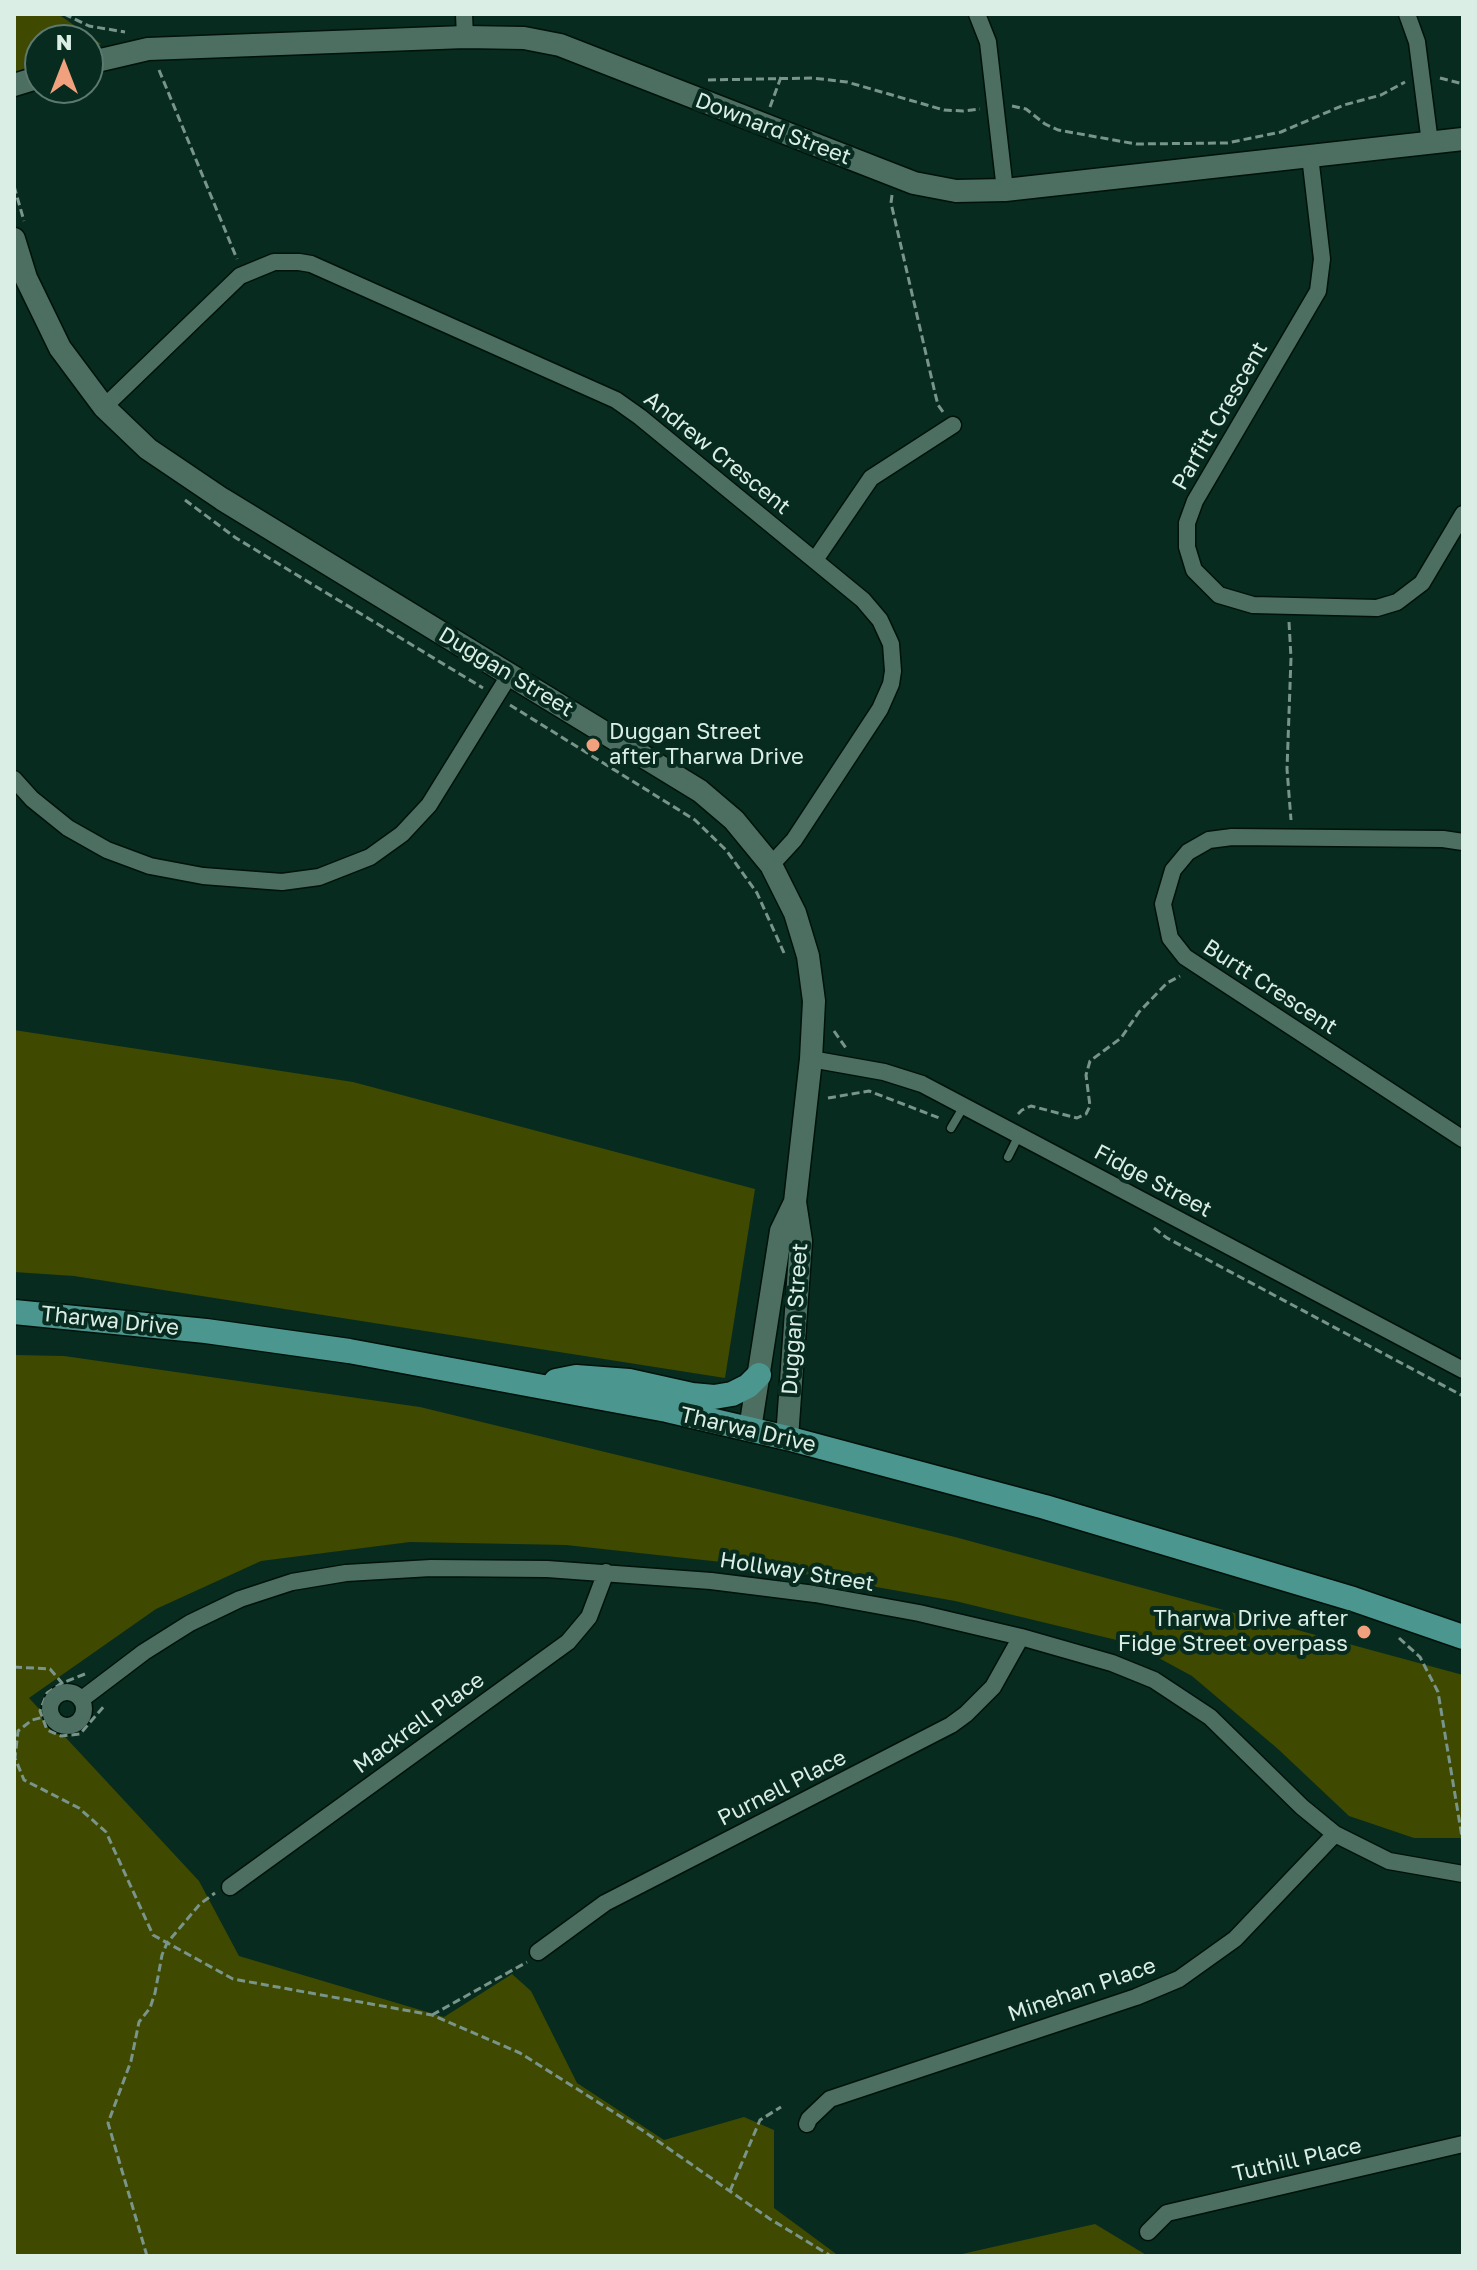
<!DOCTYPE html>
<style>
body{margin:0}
#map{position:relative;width:1477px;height:2270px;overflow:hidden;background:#072b1f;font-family:"Golos Text",sans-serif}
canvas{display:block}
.frame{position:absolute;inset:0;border:16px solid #dbeee6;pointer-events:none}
.north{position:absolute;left:24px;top:24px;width:80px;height:80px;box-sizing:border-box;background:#072b1f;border:2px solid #5c796f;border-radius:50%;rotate:0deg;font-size:22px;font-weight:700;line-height:32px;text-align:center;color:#dbeee6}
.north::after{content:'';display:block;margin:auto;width:28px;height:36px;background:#f1a17d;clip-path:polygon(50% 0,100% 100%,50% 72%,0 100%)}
</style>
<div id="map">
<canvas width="1477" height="2270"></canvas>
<div class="frame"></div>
<div class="north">N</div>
</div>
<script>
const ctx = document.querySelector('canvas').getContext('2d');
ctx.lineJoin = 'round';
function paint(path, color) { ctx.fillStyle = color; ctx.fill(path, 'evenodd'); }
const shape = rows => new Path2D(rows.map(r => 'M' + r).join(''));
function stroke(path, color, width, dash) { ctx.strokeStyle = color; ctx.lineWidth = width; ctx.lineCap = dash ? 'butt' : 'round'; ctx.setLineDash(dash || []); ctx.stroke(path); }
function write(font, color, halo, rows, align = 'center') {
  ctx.font = font + ' "Golos Text",sans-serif'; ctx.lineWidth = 8; ctx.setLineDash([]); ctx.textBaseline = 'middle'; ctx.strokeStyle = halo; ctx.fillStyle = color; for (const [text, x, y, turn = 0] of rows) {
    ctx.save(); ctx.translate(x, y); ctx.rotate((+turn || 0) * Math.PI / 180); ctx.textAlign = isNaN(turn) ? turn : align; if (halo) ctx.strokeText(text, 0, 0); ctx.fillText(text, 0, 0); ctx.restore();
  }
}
const green = shape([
 [14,14,58,14,101,44,88,49,88,40,40,40,40,67,14,77],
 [14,1030,353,1082,755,1189,725,1378,74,1276,14,1272],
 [14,1355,64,1356,420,1407,955,1537,1463,1675,1463,1838,1414,1838,1349,1816,1278,1749,1192,1676,1133,1644,955,1601,758,1566,566,1545,410,1542,261,1561,156,1609,29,1698,199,1881,239,1956,444,2017,512,1974,531,1991,577,2083,664,2140,744,2117,774,2130,774,2208,839,2256,14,2256],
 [1095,2224,1148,2256,953,2256]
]);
const path = shape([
 [64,14,89,26,125,32],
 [159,70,237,259],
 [1440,78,1463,84],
 [708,80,812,78,847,82,944,110,963,111,980,109],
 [1012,106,1026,109,1045,124,1058,130,1136,144,1227,143,1281,132,1344,105,1381,95,1405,82],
 [770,107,781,77],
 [14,186,24,221],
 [892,195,891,203,935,393,938,405,943,412],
 [185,500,236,538,483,688],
 [1289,622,1291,658,1287,769,1291,820],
 [510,705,695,820,726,850,757,893,784,953],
 [834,1031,846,1048],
 [828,1098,869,1091,942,1119],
 [1018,1114,1022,1110,1031,1106,1077,1118,1086,1114,1090,1106,1086,1075,1090,1061,1121,1038,1139,1012,1167,983,1180,976],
 [1154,1228,1167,1238,1463,1396],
 [1399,1638,1420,1657,1438,1692,1463,1843],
 [14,1667,50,1669,62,1683,64,1693],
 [85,1674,62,1683,47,1693,40,1711,47,1730,61,1736,80,1734,105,1705],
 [52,1715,32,1720,18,1731,15,1758,24,1780,79,1808,106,1832,153,1935,233,1979,432,2015,520,2053,642,2130,770,2219,831,2256],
 [432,2015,527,1962],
 [730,2191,760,2120,781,2107],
 [147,2256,108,2123,131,2061,139,2022,150,2008,155,1993,162,1955,167,1943,200,1904,215,1893]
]);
const lane = shape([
 [951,1128,964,1106],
 [1008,1157,1019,1135]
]);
const street = shape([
 [464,14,465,37],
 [977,14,988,42,1005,190],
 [1407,14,1417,42,1430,143],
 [1310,156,1322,259,1318,291,1195,501,1187,523,1187,547,1194,570,1219,595,1253,605,1377,608,1397,602,1422,583,1463,514],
 [104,407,240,276,274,262,299,262,311,264,616,400,640,417,863,600,880,620,891,644,893,671,891,684,880,709,794,840,771,865],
 [815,560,871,478,953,425],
 [14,779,32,799,68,828,107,850,150,866,203,876,282,882,319,877,370,857,402,834,429,805,510,674],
 [1463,842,1443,839,1232,837,1209,840,1188,852,1173,870,1163,904,1170,938,1185,957,1463,1139],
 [811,1059,884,1072,922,1084,1463,1370],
 '50 1709a17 17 0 1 1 34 0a17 17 0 1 1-34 0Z',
 [82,1699,144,1652,190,1623,240,1599,292,1582,346,1573,431,1568,547,1569,711,1581,815,1594,919,1613,1021,1637,1112,1663,1154,1680,1210,1717,1302,1807,1335,1834,1389,1861,1463,1874],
 [230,1887,568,1642,589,1617,606,1572],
 [538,1952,605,1903,951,1725,966,1714,993,1687,1021,1637],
 [807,2124,809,2119,830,2099,1136,1997,1179,1979,1235,1939,1335,1834],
 [1148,2232,1167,2213,1463,2144]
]);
const secondary = shape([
 [88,63,148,49,465,37,524,38,560,45,914,183,956,191,1005,190,1463,139],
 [14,85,40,77],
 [14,239,26,278,60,348,104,407,148,449,222,499,700,791,734,820,771,865,795,913,808,956,814,1001,811,1059,795,1202,801,1241,787,1438],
 [750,1429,781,1231,795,1202]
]);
const primary = shape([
 [14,1312,206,1331,349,1351,667,1410,787,1438,1045,1507,1353,1599,1463,1637],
 [556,1381,576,1377,629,1381,692,1395,714,1397,732,1394,748,1386,759,1375]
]);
const markers = [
 [593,745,8,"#f1a17d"],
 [1364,1632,8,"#f1a17d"]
];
const streetNames = [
 ["Downard Street",773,129,21],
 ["Parfitt Crescent",1220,416,-60],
 ["Andrew Crescent",717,453,39],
 ["Duggan Street",506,672,31],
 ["Burtt Crescent",1270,987,33],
 ["Fidge Street",1153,1181,28],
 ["Duggan Street",795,1319,-86],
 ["Tharwa Drive",110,1321,6],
 ["Tharwa Drive",748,1430,13],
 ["Hollway Street",797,1572,9],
 ["Mackrell Place",419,1723,-36],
 ["Purnell Place",782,1788,-27],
 ["Minehan Place",1082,1990,-19],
 ["Tuthill Place",1297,2160,-13]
];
const poiNames = [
 ["Duggan Street",609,732],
 ["after Tharwa Drive",609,757],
 ["Tharwa Drive after",1348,1619,"right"],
 ["Fidge Street overpass",1348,1644,"right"]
];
paint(green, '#3f4900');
stroke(lane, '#00120a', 11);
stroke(street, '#00120a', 19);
stroke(secondary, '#00120a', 25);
stroke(primary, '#00120a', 27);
stroke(path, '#79948a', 3, [8, 4]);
stroke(lane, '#4c6f61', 8);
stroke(street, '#4c6f61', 16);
stroke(secondary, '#4c6f61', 22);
stroke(primary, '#4b978f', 24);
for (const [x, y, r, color] of markers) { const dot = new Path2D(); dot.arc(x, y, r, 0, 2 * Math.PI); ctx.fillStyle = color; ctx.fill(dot); stroke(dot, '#072b1f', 3); }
write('22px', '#dbeee6', '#072b1f', streetNames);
write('22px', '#dbeee6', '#072b1f', poiNames, 'left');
</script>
